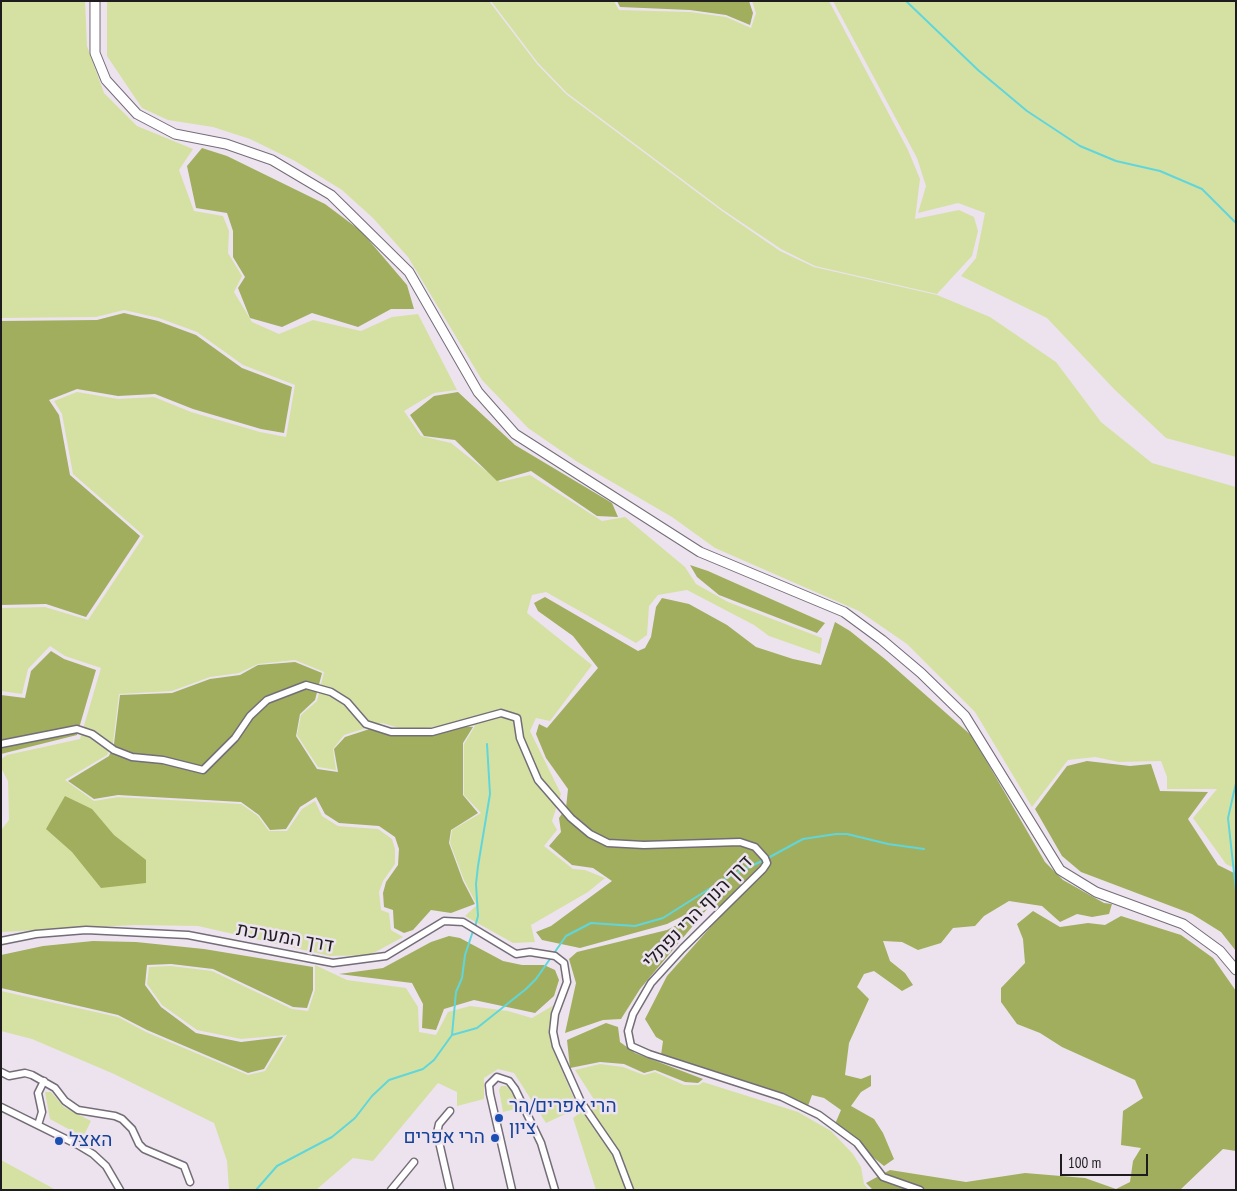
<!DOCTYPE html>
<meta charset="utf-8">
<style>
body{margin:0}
#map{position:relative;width:1237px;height:1191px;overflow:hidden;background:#ece3ee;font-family:"PT Sans Narrow",sans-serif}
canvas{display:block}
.frame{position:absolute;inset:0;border:2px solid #1f1c20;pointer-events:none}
.scale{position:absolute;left:1060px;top:1154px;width:88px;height:22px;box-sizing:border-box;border:2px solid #1f1c20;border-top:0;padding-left:6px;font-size:15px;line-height:18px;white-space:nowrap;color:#1f1c20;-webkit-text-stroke:4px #ece3ee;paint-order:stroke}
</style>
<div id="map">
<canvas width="1237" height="1191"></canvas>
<div class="frame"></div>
<div class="scale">100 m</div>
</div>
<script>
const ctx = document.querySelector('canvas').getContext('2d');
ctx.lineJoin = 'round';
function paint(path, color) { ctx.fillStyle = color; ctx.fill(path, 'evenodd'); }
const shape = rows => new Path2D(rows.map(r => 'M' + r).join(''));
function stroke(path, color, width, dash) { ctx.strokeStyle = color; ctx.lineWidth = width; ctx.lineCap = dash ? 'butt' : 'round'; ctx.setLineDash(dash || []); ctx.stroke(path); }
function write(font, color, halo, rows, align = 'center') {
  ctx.font = font + ' "PT Sans Narrow",Heebo,sans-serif'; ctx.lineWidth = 5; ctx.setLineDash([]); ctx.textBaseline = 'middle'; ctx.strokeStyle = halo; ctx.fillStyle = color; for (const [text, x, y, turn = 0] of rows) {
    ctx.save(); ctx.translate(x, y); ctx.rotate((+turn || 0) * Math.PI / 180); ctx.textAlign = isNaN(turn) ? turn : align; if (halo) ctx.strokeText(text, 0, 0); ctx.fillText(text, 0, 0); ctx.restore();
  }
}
const green = shape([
 [1,1,85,1,87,46,104,93,137,126,193,149,179,170,194,211,223,216,229,231,228,253,242,276,234,292,252,322,279,334,313,320,361,331,392,317,418,314,457,390,434,393,404,411,421,436,451,443,500,482,530,475,602,521,625,517,685,567,696,584,728,602,822,638,820,654,769,636,754,625,687,590,658,595,649,606,647,635,636,643,546,592,532,595,527,613,592,665,550,721,536,718,530,731,561,794,552,821,557,830,544,846,573,869,585,870,605,878,588,892,531,925,535,942,513,943,465,916,477,905,464,880,450,843,452,830,481,813,464,795,464,744,475,726,460,724,406,730,382,723,344,735,333,749,336,770,318,767,297,735,301,715,317,701,324,672,295,660,258,664,239,673,210,677,172,691,119,694,113,743,107,755,65,780,94,801,118,797,241,804,258,816,269,831,287,831,302,809,315,801,322,816,338,826,378,829,392,839,395,849,395,864,383,881,379,892,381,910,389,913,391,930,403,937,370,955,330,956,198,926,135,925,1,932,1,830,9,820,8,781,1,768,1,759,7,755,80,739,101,668,65,656,50,646,28,669,22,694,1,691,1,608,45,607,88,620,144,536,73,474,62,414,54,401,77,392,118,399,154,397,191,412,260,432,286,437,295,385,243,365,197,332,159,318,124,310,96,317,1,318],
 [107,1,489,1,537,64,566,94,722,211,780,251,814,267,937,295,990,317,1056,362,1101,422,1152,463,1236,487,1236,869,1226,864,1193,818,1217,789,1167,789,1167,777,1161,761,1119,762,1095,757,1068,760,1032,807,975,712,907,644,859,611,715,548,672,517,576,461,528,428,482,380,408,257,373,218,342,190,295,161,250,139,213,127,168,120,142,108,107,56],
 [491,1,614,1,619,10,690,12,726,17,751,28,756,13,752,1,829,1,908,150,920,179,915,219,959,210,974,217,978,231,972,256,937,294,815,266,781,249,723,210,567,93,538,63],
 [833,1,1236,1,1236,457,1166,438,1114,389,1047,318,961,276,976,258,985,213,958,203,918,213,926,186,917,158],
 [315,965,347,980,406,988,418,1007,419,1032,436,1035,448,1012,470,1006,508,1011,532,1018,554,1005,549,1027,551,1045,578,1108,546,1123,514,1073,498,1069,484,1078,484,1099,457,1106,457,1092,438,1083,373,1161,353,1158,316,1190,229,1190,227,1161,214,1123,114,1074,32,1039,1,1031,1,991,118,1017,146,1032,248,1075,265,1071,287,1035,241,1039,197,1030,162,1005,147,984,149,967,171,966,212,971,292,1009,308,1011,315,990],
 [600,1064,623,1067,644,1075,655,1072,684,1085,699,1085,703,1082,798,1112,831,1131,853,1154,861,1167,864,1184,869,1190,596,1190,573,1118,595,1101,575,1070],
 [501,1086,506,1086,510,1090,520,1108,503,1112,499,1090],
 [45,1092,51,1092,64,1107,91,1121,83,1137,50,1119],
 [1,1160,56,1190,1,1190]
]);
const forest = shape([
 [617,1,749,1,753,13,750,25,726,15,690,10,620,7],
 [202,148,227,156,325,204,361,231,407,285,414,309,391,309,358,327,312,313,282,327,250,318,238,288,245,277,233,257,233,231,227,213,196,208,187,166],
 [124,313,158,321,196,335,242,368,292,387,284,433,261,429,193,409,155,394,118,396,77,389,49,400,59,415,70,475,140,536,86,617,46,604,1,605,1,321,97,320],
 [458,392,515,445,612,503,618,517,597,516,531,471,497,481,455,440,424,436,410,415,434,396],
 [690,565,708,571,825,623,817,633,719,595,697,577],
 [545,597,638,651,645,648,651,637,656,607,662,598,689,604,727,625,756,647,793,659,821,665,835,622,850,631,886,660,972,736,1045,862,1063,880,1104,903,1112,904,1109,914,1092,917,1077,914,1060,922,1042,906,1009,901,984,916,975,926,953,928,941,943,918,950,902,942,883,941,890,961,905,973,913,985,902,991,874,971,864,974,857,987,869,999,849,1043,845,1075,861,1079,871,1075,871,1086,861,1092,851,1106,874,1119,883,1133,894,1159,884,1166,839,1130,835,1124,841,1110,824,1098,812,1095,808,1106,661,1055,663,1041,656,1037,645,1019,667,976,723,913,713,901,667,924,580,948,542,940,536,932,551,926,612,881,593,868,572,865,549,846,561,832,559,818,566,808,568,789,546,758,536,734,539,724,547,728,598,668,573,636,538,611,534,603],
 [51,651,64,659,96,670,77,735,1,754,1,695,25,698,31,671],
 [295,662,322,673,315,700,300,714,296,736,317,769,338,772,334,749,345,737,382,725,406,732,460,726,473,727,463,743,463,795,478,813,451,830,449,843,463,881,475,904,451,913,431,910,413,930,404,933,394,928,393,910,384,907,383,893,386,882,398,865,399,849,395,837,379,826,339,823,325,814,316,797,300,807,286,829,270,830,259,815,241,802,118,795,94,799,68,781,109,756,114,744,120,695,172,693,210,679,240,675,258,665],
 [1087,761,1130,766,1151,764,1160,791,1208,792,1188,819,1218,865,1236,874,1236,951,1221,932,1192,914,1081,872,1062,856,1035,809,1067,766],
 [65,796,92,809,114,835,146,860,146,883,101,888,72,852,46,829],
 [707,909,640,989,621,1019,603,1020,565,1033,576,983,569,959,577,952,667,930],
 [1033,911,1060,927,1088,923,1105,925,1121,916,1181,935,1213,958,1236,991,1236,1151,1223,1149,1180,1190,873,1190,866,1183,890,1170,966,1182,1025,1173,1085,1178,1116,1189,1130,1182,1133,1161,1141,1148,1121,1145,1123,1111,1143,1098,1135,1080,1062,1047,1040,1033,1017,1024,1001,1002,1001,988,1025,963,1023,939,1017,924],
 [449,936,460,938,503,961,522,965,544,965,555,970,559,980,554,996,535,1013,474,1000,444,1009,436,1030,422,1028,423,1004,412,983,339,974,383,968,431,942],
 [93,941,136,942,204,949,313,967,313,990,307,1008,293,1007,213,969,171,964,147,965,145,985,161,1007,196,1033,241,1042,283,1037,264,1069,248,1073,147,1030,118,1015,1,988,1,955,43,946],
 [606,1023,618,1027,620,1042,635,1053,703,1079,698,1083,685,1082,655,1070,644,1073,624,1064,600,1062,570,1068,567,1040]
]);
const stream = shape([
 [906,1,978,70,1027,111,1080,146,1116,161,1160,171,1202,189,1236,223],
 [1236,783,1228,818,1236,891],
 [768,858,803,839,836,834,847,834,888,844,924,849],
 [475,927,478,916,476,884,478,866,490,794,487,744],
 [452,1035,456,992,462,978,465,955,473,931],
 [256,1190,277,1166,332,1137,355,1118,372,1096,389,1080,423,1069,434,1060,452,1035,477,1028,526,989,536,979,566,936,591,923,635,926,663,918,728,877,764,860]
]);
const minor = shape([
 [1,744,77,729,92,734,114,750,132,757,163,760,203,770,235,738,250,716,267,700,306,685,331,692,347,702,366,724,391,732,432,732,501,713,517,718,520,738,538,780,571,818,590,834,608,843,644,845,740,842,755,847,765,858,767,863,763,869,682,949,651,983,633,1014,628,1031,631,1046,649,1054,782,1097,819,1115,857,1143,883,1177,920,1190],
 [1,941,36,934,86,930,188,935,333,963,386,956,444,921,463,922,516,954,530,952,555,956,564,963,567,982,555,1014,553,1032,556,1046,581,1102,616,1153,630,1190],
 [1,1072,9,1076,25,1073,32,1075,55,1088,65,1101,78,1110,115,1116,122,1119,132,1129,139,1144,144,1149,184,1166,190,1182],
 [1,1107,78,1145,93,1154,106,1166,120,1190],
 [38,1125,42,1112,38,1093,44,1081],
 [391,1190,414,1162],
 [450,1190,437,1133,439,1124,450,1111],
 [512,1190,490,1094,489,1085,497,1077,509,1081,515,1089,541,1143,555,1190]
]);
const major = shape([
 [95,1,95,53,106,80,137,114,175,134,226,144,272,160,331,195,409,272,478,392,515,434,700,552,844,612,882,640,921,673,965,716,1060,870,1096,892,1183,924,1220,951,1236,970]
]);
const markers = [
 [499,1118,5,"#1a4fb4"],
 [495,1138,5,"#1a4fb4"],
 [59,1141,5,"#1a4fb4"]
];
const streetNames = [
 ["דרך הנוף הרי נפתלי",698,912,-46],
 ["דרך המערכת",285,938,10]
];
const transitNames = [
 ["הרי אפרים/הר",509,1107],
 ["ציון",509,1129],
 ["הרי אפרים",485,1138,"right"],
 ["האצל",69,1141]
];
paint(green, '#d5e1a3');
paint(forest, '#a1ae5e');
stroke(stream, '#60d6db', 2);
stroke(minor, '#746d77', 9);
stroke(major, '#746d77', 11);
stroke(minor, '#fff', 6);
stroke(major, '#fff', 9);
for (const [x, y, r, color] of markers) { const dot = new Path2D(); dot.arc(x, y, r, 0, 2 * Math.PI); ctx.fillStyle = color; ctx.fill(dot); stroke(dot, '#ece3ee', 2); }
write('19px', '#1f1c20', '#ece3ee', streetNames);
write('19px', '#164399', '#ece3ee', transitNames, 'left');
</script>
